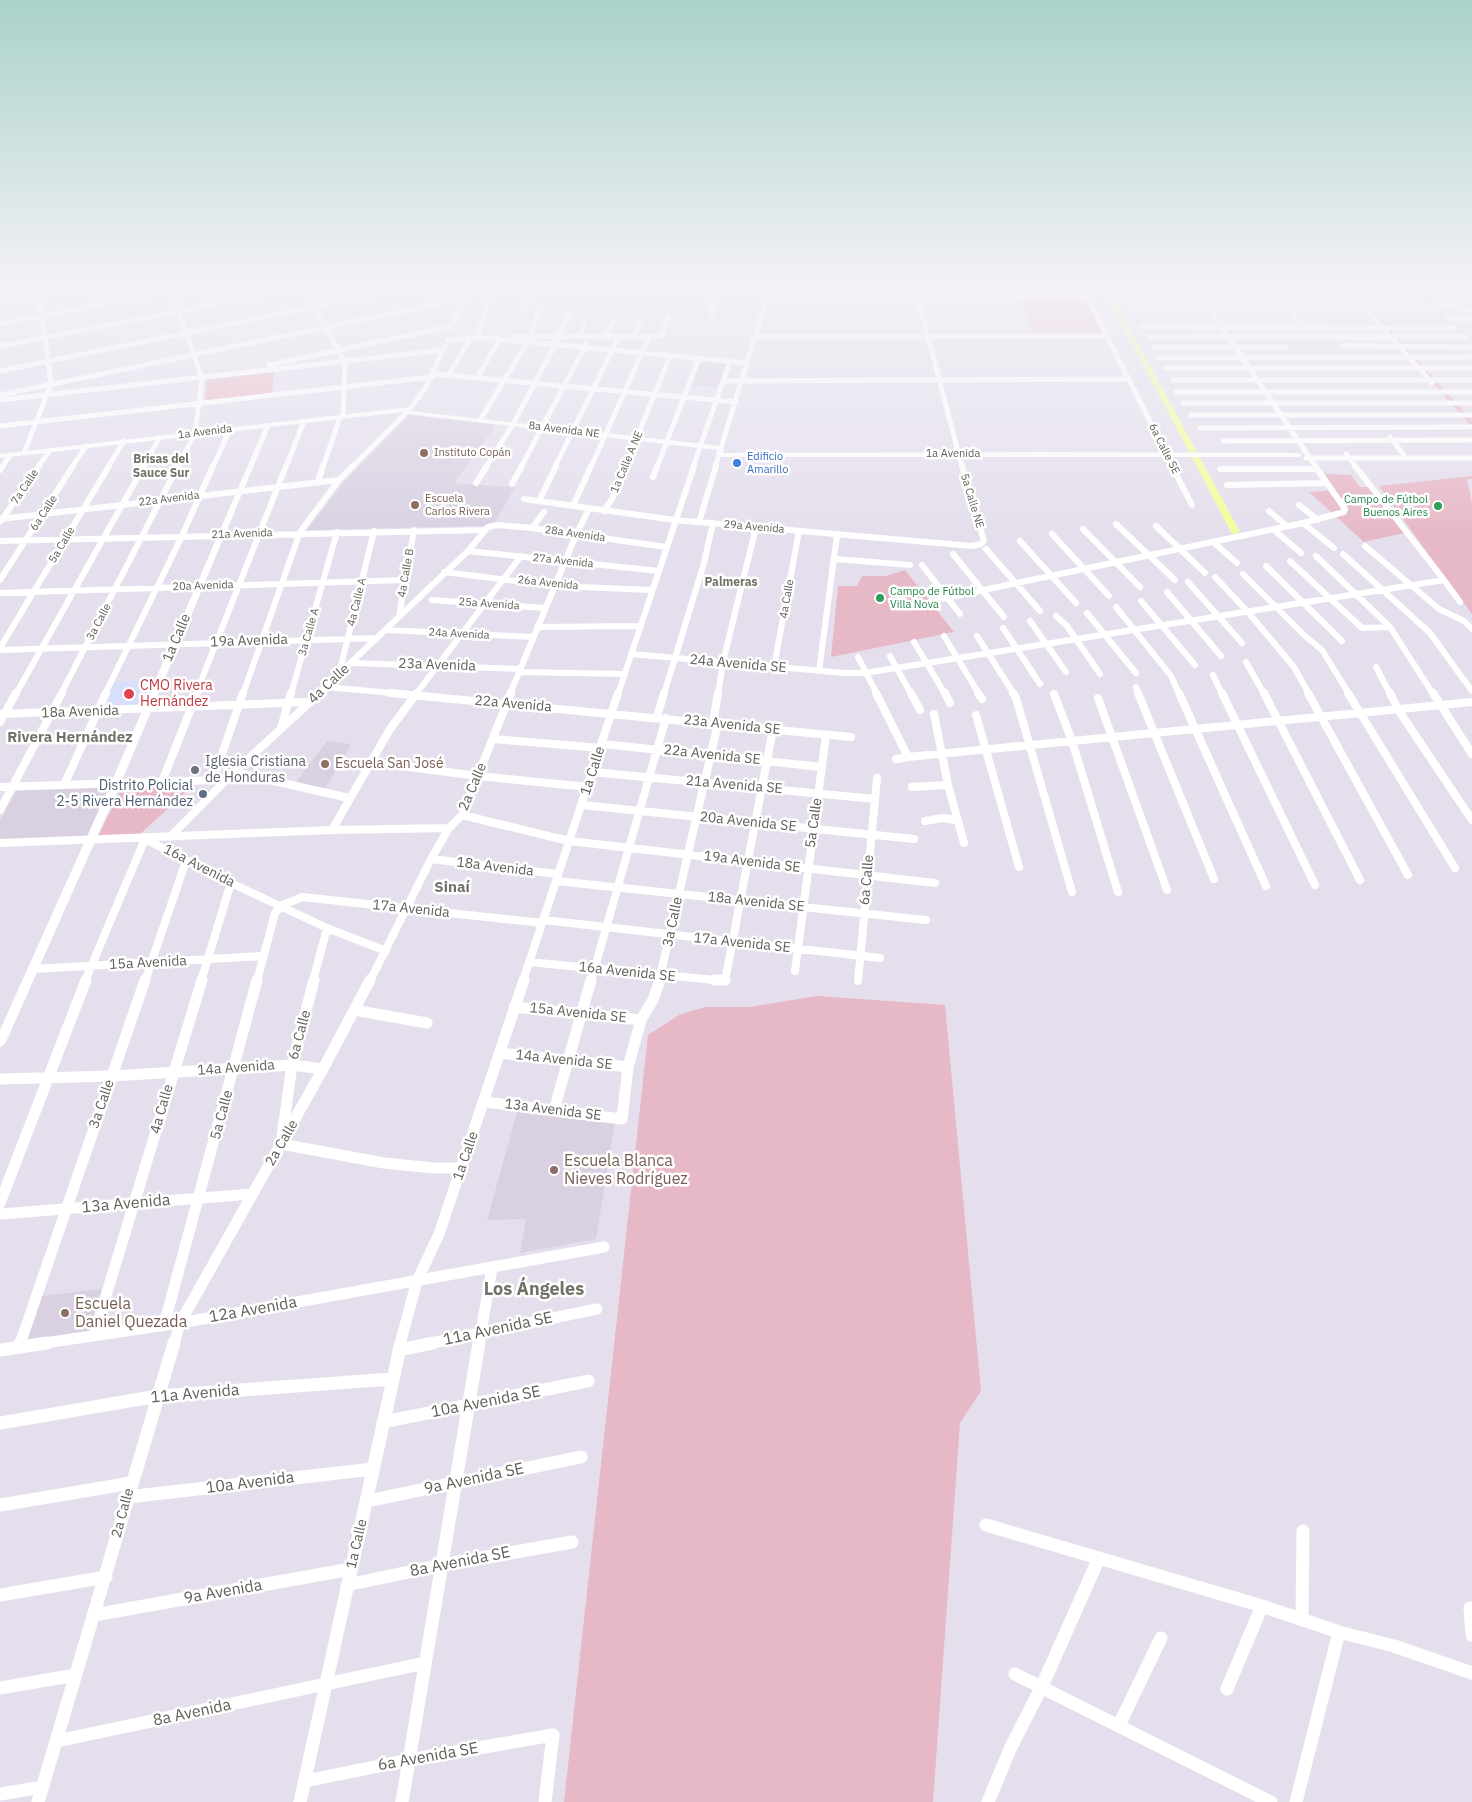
<!DOCTYPE html>
<meta charset="utf-8">
<style>
body{margin:0}
canvas{display:block;background:#e5dfed}
</style>
<canvas width="1472" height="1802"></canvas>
<script>
const ctx = document.querySelector('canvas').getContext('2d');
ctx.lineJoin = 'round';
function paint(path, color) { ctx.fillStyle = color; ctx.fill(path, 'evenodd'); }
const shape = rows => new Path2D(rows.map(r => 'M' + r).join(''));
function stroke(path, color, width, dash) { ctx.strokeStyle = color; ctx.lineWidth = width; ctx.lineCap = dash ? 'butt' : 'round'; ctx.setLineDash(dash || []); ctx.stroke(path); }
function write(font, color, halo, rows, align = 'center') {
  ctx.font = font + ' "IBM Plex Sans",sans-serif'; ctx.lineWidth = 5; ctx.setLineDash([]); ctx.textBaseline = 'middle'; ctx.strokeStyle = halo; ctx.fillStyle = color; for (const [text, x, y, turn = 0] of rows) {
    ctx.save(); ctx.translate(x, y); ctx.rotate((+turn || 0) * Math.PI / 180); ctx.textAlign = isNaN(turn) ? turn : align; if (halo) ctx.strokeText(text, 0, 0); ctx.fillText(text, 0, 0); ctx.restore();
  }
}
const education = shape([
 [702,360,727,362,718,387,692,385],
 [409,415,496,425,454,483,515,487,494,524,481,526,307,530,345,481],
 [327,741,351,744,325,789,295,783],
 [111,785,88,836,0,840,0,821,18,788],
 [517,1112,615,1122,596,1239,520,1253,526,1219,487,1220],
 [102,1289,89,1331,26,1341,41,1296]
]);
const medical = shape([
 [156,680,144,707,101,708,114,682]
]);
const green = shape([
 [1346,287,1351,287,1472,420,1472,427],
 [1019,299,1088,299,1107,335,1035,335],
 [274,372,272,393,205,401,207,380],
 [1325,474,1351,475,1360,487,1368,487,1404,533,1364,542,1309,492,1335,490],
 [1472,476,1472,479,1467,479,1472,503,1472,614,1379,486],
 [905,570,954,632,831,657,838,586,857,586,862,576,886,576],
 [197,782,139,835,98,836,120,792,126,788],
 [817,996,945,1005,981,1391,960,1423,933,1802,564,1802,648,1035,679,1015,705,1007,749,1007]
]);
const water = shape([
 [1102,287,1108,287,1240,532,1232,534]
]);
const minorFar4 = shape([
 [170,287,202,378,195,433,178,467],
 [303,287,345,362,343,416],
 [466,287,537,288],
 [494,287,477,337,746,363],
 [915,287,962,467],
 [1082,287,1173,467],
 [1195,287,1316,467],
 [1440,287,1441,305,1472,310],
 [1124,289,1406,289],
 [767,298,1088,298],
 [1128,298,1422,298,1420,293,1472,298],
 [0,302,83,287],
 [1285,304,1304,329],
 [1362,305,1432,383],
 [1132,307,1433,307],
 [524,311,538,287],
 [712,317,713,287],
 [1447,318,1472,320],
 [0,324,192,287],
 [1141,327,1454,328],
 [451,329,467,287],
 [513,336,657,337,662,335,668,317],
 [580,336,584,324],
 [604,336,613,321],
 [634,336,641,321],
 [755,337,1107,336],
 [1150,337,1466,337],
 [448,340,482,337],
 [0,346,303,287],
 [1341,346,1472,347],
 [1154,347,1287,347],
 [1159,358,1472,357],
 [269,365,452,326],
 [1166,368,1472,368],
 [0,371,412,287],
 [434,374,736,402],
 [449,375,470,338],
 [477,378,499,340],
 [1173,380,1472,380],
 [723,381,1129,379],
 [1176,392,1472,392],
 [0,395,462,299],
 [0,400,444,350],
 [1183,403,1472,403],
 [410,409,426,387,445,346],
 [1191,415,1472,415],
 [480,420,531,336,538,311],
 [0,426,432,377],
 [1200,428,1472,427],
 [1390,437,1404,455],
 [1223,441,1472,440],
 [721,448,770,287],
 [24,453,51,384,42,315,35,287],
 [1346,454,1356,467],
 [1306,458,1472,458],
 [2,467,10,455],
 [38,467,50,450],
 [72,467,86,446],
 [108,467,124,441],
 [143,467,160,437],
 [213,467,230,429],
 [286,467,304,421],
 [323,467,340,417],
 [352,467,407,412],
 [486,467,513,424,555,345,570,312],
 [521,467,587,343],
 [555,467,619,336],
 [591,467,649,337],
 [625,467,670,356],
 [657,467,699,358],
 [693,467,730,361],
 [715,467,719,455]
]);
const minorFar3 = shape([
 [1172,466,1192,505],
 [1220,469,1317,469],
 [0,470,3,466],
 [653,477,657,466],
 [318,482,323,466],
 [476,483,487,466],
 [512,484,522,466],
 [1227,485,1326,483],
 [524,499,675,520,972,546,981,544,984,541,962,466],
 [539,501,556,466],
 [1299,505,1318,520],
 [573,506,591,466],
 [604,511,612,499,626,466],
 [1269,511,1287,526],
 [0,519,339,480],
 [1,521,39,466],
 [699,522,716,466],
 [1303,523,1334,548],
 [1116,524,1175,580],
 [1156,526,1205,573],
 [532,528,544,512],
 [1083,529,1140,587],
 [1273,529,1301,553],
 [1052,534,1109,596],
 [0,541,485,530],
 [1020,541,1076,603],
 [1213,542,1237,563],
 [1365,546,1439,609,1464,621,1472,629],
 [986,549,1040,611],
 [468,551,659,571],
 [953,554,1004,617],
 [1343,554,1430,633,1472,691],
 [1316,556,1390,627,1433,694],
 [835,559,910,565],
 [1290,561,1362,628,1390,627],
 [922,565,960,614],
 [1266,566,1342,641],
 [444,572,555,586,652,590],
 [1243,574,1305,636,1322,650,1349,694],
 [1215,577,1247,611,1294,667,1309,694],
 [0,580,73,466],
 [1444,580,1460,602],
 [1188,582,1242,643],
 [1167,592,1221,656],
 [0,593,405,580],
 [432,600,545,608],
 [931,601,1303,523,1344,512,1345,509,1315,466],
 [1141,601,1195,665],
 [1116,607,1171,676,1179,694],
 [1087,613,1136,673],
 [1056,616,1067,626,1100,674],
 [399,617,414,530],
 [1030,621,1066,672],
 [537,627,641,626],
 [1003,628,1040,684],
 [386,630,533,637],
 [944,636,979,694],
 [977,636,1014,694],
 [914,642,945,694],
 [0,648,109,466],
 [0,650,377,638],
 [631,654,845,673,865,673,1444,580,1355,466],
 [890,656,911,694],
 [858,657,877,694],
 [1246,662,1264,694],
 [352,663,521,669],
 [774,667,799,531],
 [1376,667,1390,694],
 [819,671,837,535],
 [520,672,625,674],
 [339,674,374,531],
 [1213,675,1222,694],
 [324,687,404,694],
 [1136,687,1139,694],
 [16,694,144,466],
 [61,694,178,466],
 [105,694,182,536,213,466],
 [196,694,286,466],
 [243,694,300,532,339,480,353,466],
 [291,694,337,532],
 [318,694,468,551,488,527,497,525,532,528,666,547],
 [416,694,521,556],
 [510,694,576,535,589,509],
 [618,694,694,466],
 [664,694,704,563,713,523],
 [718,694,723,662,756,527]
]);
const minorFar2 = shape([
 [390,693,851,737],
 [876,693,908,757,1472,702],
 [911,693,920,710],
 [945,693,950,703],
 [978,693,982,699],
 [1013,693,1016,698,1072,892],
 [1138,693,1214,879],
 [1179,693,1266,886],
 [1222,693,1315,885],
 [1264,693,1360,880],
 [1308,693,1408,875],
 [1348,693,1455,868],
 [1390,693,1399,711,1472,820],
 [1433,693,1472,754],
 [1054,694,1072,741,1118,892],
 [1098,698,1167,890],
 [0,714,309,702],
 [934,714,948,785,964,843],
 [976,715,1019,867],
 [657,717,664,693],
 [0,722,16,693],
 [713,723,718,693],
 [281,728,291,693],
 [493,739,601,748],
 [602,744,822,767],
 [896,759,908,757],
 [370,762,478,776,588,787],
 [234,772,349,798],
 [592,772,875,799],
 [213,780,243,693],
 [162,782,197,693],
 [64,785,106,693],
 [0,787,217,780],
 [912,787,948,785],
 [582,805,914,839],
 [0,810,62,693],
 [462,815,569,841,935,883],
 [925,821,943,818,956,820],
 [332,830,390,729,417,693],
 [170,837,234,772,320,693],
 [145,839,231,883,327,928,386,951],
 [0,843,332,830,449,828],
 [431,859,558,874],
 [556,881,926,920],
 [543,920,880,958],
 [529,962,725,981,773,729],
 [32,969,263,956],
 [795,971,826,735],
 [85,981,145,839],
 [145,981,186,861],
 [201,981,231,883],
 [257,981,275,913,281,906,302,897,542,923],
 [313,981,327,928],
 [370,981,431,859,449,828,462,815,511,693],
 [523,981,618,693],
 [591,981,666,718],
 [659,981,718,723],
 [858,981,877,778]
]);
const minorFar1 = shape([
 [314,980,292,1065,281,1144,384,1163,433,1168,462,1168],
 [715,980,725,980],
 [514,1007,641,1020],
 [354,1010,427,1023],
 [500,1053,628,1067],
 [0,1079,112,1076,292,1065,323,1069],
 [485,1102,622,1119,628,1067,641,1020,653,1000,660,980],
 [554,1110,591,980],
 [0,1203,86,980],
 [0,1214,252,1194],
 [164,1325,257,980],
 [94,1335,202,980],
 [20,1344,145,980],
 [38,1344,180,1323,604,1247],
 [174,1344,180,1323,323,1069,370,980],
 [400,1344,417,1281,439,1234,524,980],
 [427,1344,597,1309],
 [479,1344,492,1268]
]);
const minor = shape([
 [19,1347,20,1343],
 [0,1350,47,1343],
 [399,1350,433,1343],
 [383,1422,588,1381],
 [0,1423,158,1396,392,1379],
 [127,1497,373,1469],
 [367,1501,581,1457],
 [0,1505,131,1483],
 [986,1525,1262,1606,1339,1632,1394,1646,1472,1673],
 [347,1585,442,1565,572,1542],
 [0,1595,106,1577],
 [1470,1608,1472,1635],
 [94,1615,351,1569],
 [1302,1619,1303,1531],
 [1015,1674,1271,1802],
 [0,1688,76,1675],
 [1227,1689,1262,1606],
 [1119,1725,1161,1638],
 [57,1741,425,1663],
 [305,1781,409,1760,553,1735,545,1802],
 [0,1794,43,1787],
 [38,1802,174,1343],
 [300,1802,401,1343],
 [402,1802,479,1343],
 [988,1802,1011,1747,1042,1686,1099,1558],
 [1296,1802,1339,1632]
]);
const tertiary = shape([
 [410,407,413,409,411,411,721,446,724,448,723,453,1044,452,1299,453,1302,455,1299,457,719,457,716,455,717,450,407,414,404,412,270,427,121,783,6,1042,4,1045,0,1047,0,1030,111,783,264,428,0,458,0,454,410,407]
]);
const markers = [
 [424,453,5,"#8d6e63"],
 [737,463,5,"#3f7fe0"],
 [415,505,5,"#8d6e63"],
 [1438,506,5,"#2e9e5b"],
 [880,598,5,"#2e9e5b"],
 [129,694,6,"#e0444e"],
 [325,764,5,"#8d6e63"],
 [195,770,5,"#6b7280"],
 [203,794,5,"#5c6f8a"],
 [554,1170,5,"#8d6e63"],
 [65,1313,5,"#8d6e63"]
];
const farStreetnames = [
 ["8a Avenida NE",564,430,7],
 ["1a Avenida",205,432,-7],
 ["6a Calle SE",1164,449,63],
 ["1a Avenida",953,454],
 ["1a Calle A NE",627,462,-67],
 ["7a Calle",25,487,-56],
 ["22a Avenida",169,499,-7],
 ["5a Calle NE",972,501,73],
 ["6a Calle",44,513,-57],
 ["29a Avenida",754,527,5],
 ["21a Avenida",242,534,-2],
 ["28a Avenida",575,534,8],
 ["5a Calle",62,545,-59],
 ["27a Avenida",563,561,6],
 ["4a Calle B",406,573,-80],
 ["26a Avenida",548,583,6],
 ["20a Avenida",203,586,-2],
 ["4a Calle",787,599,-80],
 ["4a Calle A",357,602,-76],
 ["25a Avenida",489,604,4],
 ["3a Calle",99,622,-62],
 ["3a Calle A",309,632,-74],
 ["24a Avenida",459,634,3]
];
const farEducationnames = [
 ["Instituto Copán",434,453],
 ["Escuela",425,499],
 ["Carlos Rivera",425,512]
];
const farShopnames = [
 ["Edificio",747,457],
 ["Amarillo",747,470]
];
const farLeisurenames = [
 ["Campo de Fútbol",1428,500],
 ["Buenos Aires",1428,513],
 ["Campo de Fútbol",890,592,"left"],
 ["Villa Nova",890,605,"left"]
];
const farNeighbourhoodnames = [
 ["Brisas del",161,460],
 ["Sauce Sur",161,474],
 ["Palmeras",731,583]
];
const streetNames = [
 ["1a Calle",177,638,-67],
 ["19a Avenida",249,641,-2],
 ["24a Avenida SE",738,664,5],
 ["23a Avenida",437,665,2],
 ["4a Calle",329,684,-43],
 ["22a Avenida",513,704,5],
 ["18a Avenida",80,712,-2],
 ["23a Avenida SE",732,725,6],
 ["22a Avenida SE",712,755,6],
 ["1a Calle",593,771,-72],
 ["21a Avenida SE",734,785,5],
 ["2a Calle",473,787,-67],
 ["20a Avenida SE",748,822,6],
 ["5a Calle",814,823,-82],
 ["19a Avenida SE",752,862,7],
 ["16a Avenida",199,866,27],
 ["18a Avenida",495,867,7],
 ["6a Calle",867,880,-85],
 ["18a Avenida SE",756,902,6],
 ["17a Avenida",411,909,6],
 ["3a Calle",673,922,-78],
 ["17a Avenida SE",742,943,6],
 ["15a Avenida",148,963,-3],
 ["16a Avenida SE",627,972,6],
 ["15a Avenida SE",578,1013,6],
 ["6a Calle",300,1035,-75],
 ["14a Avenida SE",564,1060,6],
 ["14a Avenida",236,1068,-4],
 ["3a Calle",102,1104,-71],
 ["4a Calle",162,1109,-74],
 ["13a Avenida SE",553,1110,7],
 ["5a Calle",222,1115,-75],
 ["2a Calle",282,1143,-60],
 ["1a Calle",466,1156,-71],
 ["2a Calle",123,1513,-75],
 ["1a Calle",357,1544,-77]
];
const healthNames = [
 ["CMO Rivera",140,686],
 ["Hernández",140,702]
];
const worshipNames = [
 ["Iglesia Cristiana",205,762],
 ["de Honduras",205,778]
];
const educationNames = [
 ["Escuela San José",335,764]
];
const serviceNames = [
 ["Distrito Policial",193,786],
 ["2-5 Rivera Hernández",193,802]
];
const neighbourhoodNames = [
 ["Rivera Hernández",70,738],
 ["Sinaí",452,888]
];
const nearEducationnames = [
 ["Escuela Blanca",564,1161],
 ["Nieves Rodríguez",564,1179],
 ["Escuela",75,1304],
 ["Daniel Quezada",75,1322]
];
const nearStreetnames = [
 ["13a Avenida",126,1204,-5],
 ["12a Avenida",253,1310,-10],
 ["11a Avenida SE",498,1329,-12],
 ["11a Avenida",195,1394,-5],
 ["10a Avenida SE",486,1402,-11],
 ["9a Avenida SE",474,1479,-12],
 ["10a Avenida",250,1483,-7],
 ["8a Avenida SE",460,1562,-11],
 ["9a Avenida",223,1592,-10],
 ["8a Avenida",192,1713,-12],
 ["6a Avenida SE",428,1757,-10]
];
const nearNeighbourhoodnames = [
 ["Los Ángeles",534,1290]
];
paint(education, '#d9d1e2');
paint(medical, '#d8dffd');
paint(green, '#e7b8c6');
paint(water, '#f1ff9c');
stroke(minorFar4, '#fff', 5);
stroke(minorFar3, '#fff', 6);
stroke(minorFar2, '#fff', 8);
stroke(minorFar1, '#fff', 11);
stroke(minor, '#fff', 13);
paint(tertiary, '#fff');
const sky = ctx.createLinearGradient(0, 0, 0, 539);
sky.addColorStop(0, '#abd2ca');
sky.addColorStop(0.53, '#f3f1f7');
sky.addColorStop(1, '#f3f1f700');
ctx.fillStyle = sky;
ctx.fillRect(0, 0, 1472, 539);
for (const [x, y, r, color] of markers) { const dot = new Path2D(); dot.arc(x, y, r, 0, 2 * Math.PI); ctx.fillStyle = color; ctx.fill(dot); stroke(dot, '#fff', 2); }
write('11px', '#5f6158', '#fff', farStreetnames);
write('11px', '#785e54', '#fff', farEducationnames, 'left');
write('11px', '#366cbe', '#fff', farShopnames, 'left');
write('11px', '#27864d', '#fff', farLeisurenames, 'right');
write('bold 12px', '#717369', '#fff', farNeighbourhoodnames);
write('14px', '#5f6158', '#fff', streetNames);
write('14px', '#be3a42', '#fff', healthNames, 'left');
write('14px', '#5b616d', '#fff', worshipNames, 'left');
write('14px', '#785e54', '#fff', educationNames, 'left');
write('14px', '#4e5e75', '#fff', serviceNames, 'right');
write('bold 15px', '#717369', '#fff', neighbourhoodNames);
write('16px', '#785e54', '#fff', nearEducationnames, 'left');
write('16px', '#5f6158', '#fff', nearStreetnames);
write('bold 18px', '#717369', '#fff', nearNeighbourhoodnames);
</script>
